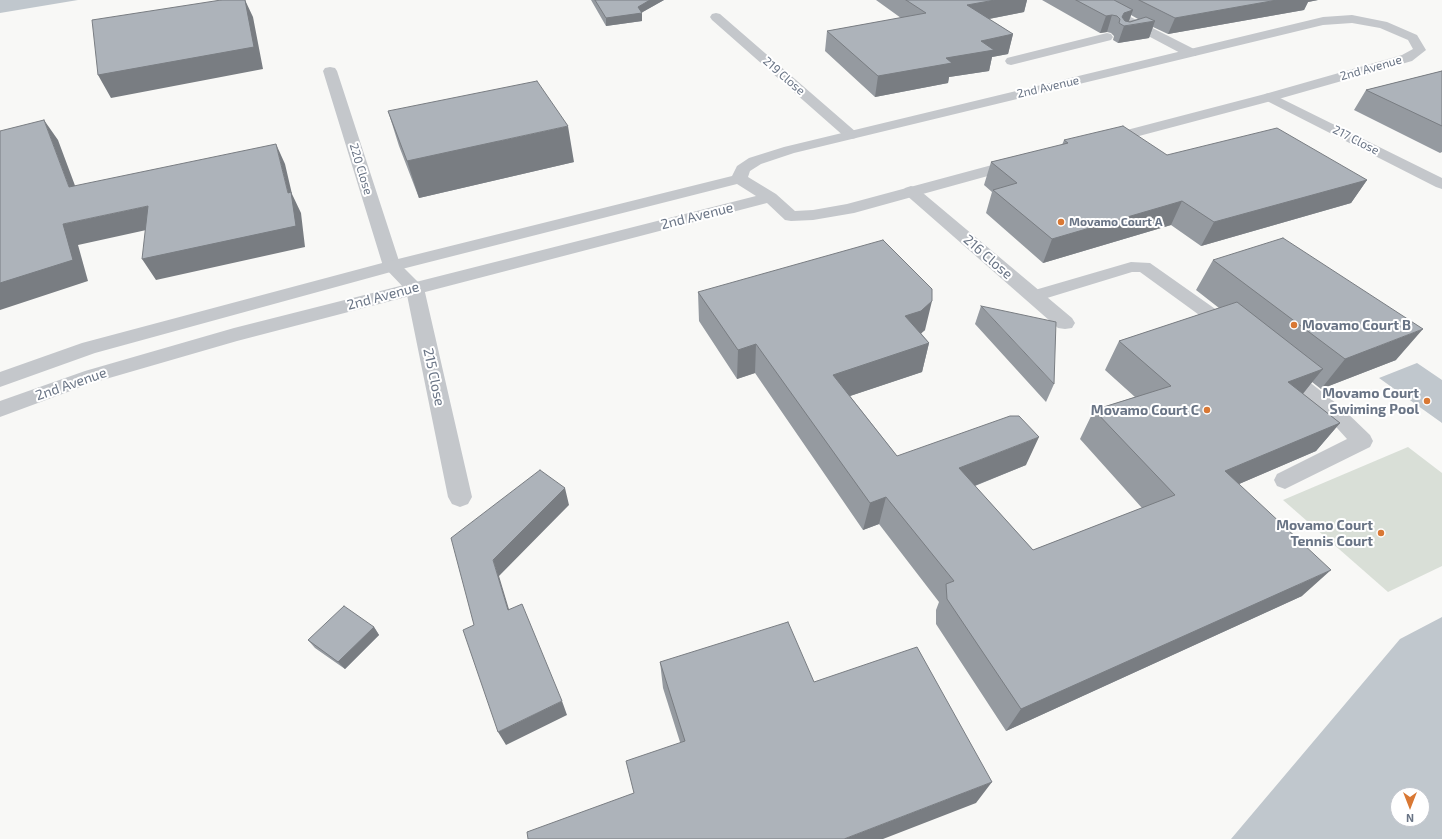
<!DOCTYPE html>
<style>
body{margin:0}
#map{position:relative;width:1442px;height:839px;overflow:hidden;background:#f8f8f6;font-family:"Exo 2",sans-serif}
canvas{display:block}
.north{position:absolute;left:1390px;top:787px;width:40px;height:40px;box-sizing:border-box;background:#fff;border:1px solid #c3c7ce;border-radius:50%;rotate:180deg;font-size:11px;font-weight:700;line-height:16px;text-align:center;color:#697485}
.north::after{content:'';display:block;margin:auto;width:14px;height:18px;background:#d97834;clip-path:polygon(50% 0,100% 100%,50% 72%,0 100%)}
</style>
<div id="map">
<canvas width="1442" height="839"></canvas>
<div class="north">N</div>
</div>
<script>
const ctx = document.querySelector('canvas').getContext('2d');
ctx.lineJoin = 'round';
function paint(path, color) { ctx.fillStyle = color; ctx.fill(path, 'evenodd'); }
const shape = rows => new Path2D(rows.map(r => 'M' + r).join(''));
function stroke(path, color, width, dash) { ctx.strokeStyle = color; ctx.lineWidth = width; ctx.lineCap = dash ? 'butt' : 'round'; ctx.setLineDash(dash || []); ctx.stroke(path); }
function write(font, color, halo, rows, align = 'center') {
  ctx.font = font + ' "Exo 2",sans-serif'; ctx.lineWidth = 4; ctx.setLineDash([]); ctx.textBaseline = 'middle'; ctx.strokeStyle = halo; ctx.fillStyle = color; for (const [text, x, y, turn = 0] of rows) {
    ctx.save(); ctx.translate(x, y); ctx.rotate((+turn || 0) * Math.PI / 180); ctx.textAlign = isNaN(turn) ? turn : align; if (halo) ctx.strokeText(text, 0, 0); ctx.fillText(text, 0, 0); ctx.restore();
  }
}
const green = shape([
 [1408,447,1442,473,1442,566,1388,592,1283,500]
]);
const water = shape([
 [0,0,78,0,0,13],
 [1417,363,1442,380,1442,423,1379,378],
 [1442,617,1442,839,1231,839,1400,639],
 [1398,795,1422,795,1422,819,1398,819]
]);
const service = shape([
 [1107,33,1111,34,1113,37,1111,40,1011,65,1007,64,1005,61,1007,58,1107,33],
 [1131,262,1150,263,1238,325,1240,329,1238,333,1231,335,1224,333,1140,272,1132,272,1034,302,1028,300,1025,296,1028,292,1131,262],
 [1285,366,1292,368,1342,408,1370,435,1373,441,1370,447,1285,489,1277,486,1274,480,1277,474,1347,439,1328,418,1278,378,1275,373,1278,368,1285,366]
]);
const minor = shape([
 [1082,0,1097,0,1196,50,1197,53,1196,56,1186,56,1084,2,1082,0],
 [716,13,720,14,856,132,858,135,856,138,851,139,846,138,712,20,710,17,712,14,716,13],
 [330,67,335,68,337,71,400,264,424,288,472,497,468,504,460,507,452,504,448,497,406,290,383,266,323,71,325,68,330,67],
 [1270,93,1442,178,1442,189,1436,187,1265,100,1263,97,1265,94,1270,93],
 [911,186,917,188,1072,318,1075,323,1072,328,1065,329,1058,328,905,194,903,191,905,188,911,186]
]);
const tertiary = shape([
 [1352,15,1387,22,1417,35,1426,50,1412,61,1275,100,1105,145,1100,143,1097,140,1100,137,1265,94,1402,55,1413,49,1408,40,1380,28,1352,23,1323,25,794,153,761,164,750,171,748,177,776,194,795,211,813,210,847,204,1018,158,1024,160,1026,163,1024,166,854,213,813,220,791,221,785,220,767,203,237,341,92,383,0,417,0,401,85,371,234,328,756,196,737,184,398,270,95,353,0,387,0,372,82,343,386,262,732,176,737,166,749,158,784,147,1323,17,1352,15]
]);
const wall = shape([
 [591,0,664,0,641,13,642,21,606,26],
 [876,0,1027,0,1024,12,989,19,1013,34,1008,54,992,57,989,71,949,77,948,83,875,97,825,51,827,31,901,18],
 [1042,0,1318,0,1308,2,1304,10,1168,34,1153,27,1149,38,1118,43,1113,40,1114,36,1111,33,1107,32,1100,33],
 [1131,15,1138,19,1129,21],
 [1442,71,1442,152,1440,153,1354,110,1366,90],
 [388,111,574,162,419,198,399,146],
 [1064,140,1167,155,1367,180,1351,203,1201,246,1171,225,1043,263,986,213,992,192,984,185,991,162,1062,145],
 [1213,260,1396,360,1321,389,1312,382,1303,394,1340,423,1316,451,1239,484,1302,596,1006,731,936,624,936,610,939,602,879,524,863,530,755,373,737,379,699,321,698,292,925,330,921,333,929,343,922,372,850,396,897,456,1026,465,975,486,1033,550,1142,508,1080,439,1094,410,1135,397,1105,370,1119,341,1219,308,1196,290],
 [981,306,1054,384,1046,402,975,324],
 [374,627,379,635,345,669,315,648,308,640],
 [660,662,814,682,976,803,680,742,663,688]
]);
const shadedWall = shape([
 [245,0,253,17,263,69,111,98,98,75],
 [650,0,664,0,639,14,642,13,642,21,606,26,606,18,638,7],
 [995,0,1027,0,1024,12,963,24,967,5],
 [1277,0,1318,0,1308,2,1304,10,1168,34,1175,18],
 [1133,10,1127,26,1155,21,1149,38,1118,43,1124,26,1122,17,1124,13],
 [1112,15,1107,32,1100,33,1106,16],
 [1013,34,1008,54,992,57,989,71,949,77,948,83,875,97,878,76,946,58,981,41],
 [44,120,58,140,83,207,69,187],
 [568,126,574,162,419,198,407,161],
 [276,144,285,164,292,194,301,213,305,247,156,280,142,259,288,193],
 [1367,180,1351,203,1201,246,1214,222],
 [1182,201,1171,225,1043,263,1052,239],
 [148,206,160,227,78,245,88,281,0,310,0,283,63,224],
 [932,301,925,330,914,340,905,316],
 [1423,329,1396,360,1321,389,1345,359],
 [929,343,922,372,829,403,833,375],
 [756,344,755,373,737,379,738,350],
 [1323,369,1300,397,1288,382],
 [1340,423,1316,451,1204,499,1225,471],
 [1039,437,1026,465,949,496,959,468],
 [565,488,569,505,499,576,514,626,508,610,493,560],
 [886,497,879,524,863,530,870,503],
 [1331,570,1302,596,1006,731,1021,709],
 [374,627,379,635,345,669,338,662],
 [562,701,567,715,506,745,498,732],
 [992,782,976,803,883,839,844,839]
]);
const building = shape([
 [221,0,245,0,254,47,98,75,92,20,221,0],
 [595,0,650,0,638,7,642,13,606,18,595,0],
 [906,0,995,0,967,5,1013,34,981,41,994,50,946,58,952,63,878,76,827,31,926,13,906,0],
 [1076,0,1114,0,1133,10,1124,13,1122,17,1125,21,1130,22,1146,17,1155,21,1124,26,1119,23,1120,19,1117,16,1112,15,1106,16,1076,0],
 [1139,0,1277,0,1175,18,1139,0],
 [1442,71,1442,126,1366,90,1442,71],
 [537,81,568,126,407,161,388,111,537,81],
 [44,120,69,187,276,144,288,193,291,192,296,226,142,259,148,206,63,224,73,260,0,283,0,131,44,120],
 [1123,126,1167,155,1277,128,1367,180,1214,222,1182,201,1052,239,993,190,1017,183,991,162,1068,143,1064,140,1123,126],
 [1283,238,1423,329,1345,359,1213,260,1283,238],
 [883,240,932,289,932,301,921,311,905,316,929,343,833,375,897,456,1010,416,1019,416,1039,437,959,468,1033,550,1175,495,1094,410,1171,386,1119,341,1237,302,1323,369,1288,382,1340,423,1225,471,1331,570,1021,709,947,599,946,584,954,581,886,497,870,503,756,344,738,350,698,292,883,240],
 [981,306,1056,322,1054,384,981,306],
 [540,470,565,488,493,560,508,610,522,604,562,701,498,732,463,630,474,625,451,538,540,470],
 [344,606,374,627,338,662,308,640,344,606],
 [788,622,814,682,917,647,992,782,844,839,528,839,527,832,634,793,626,761,685,741,660,662,788,622]
]);
const markers = [
 [1061,222,4,"#d97834"],
 [1294,325,4,"#d97834"],
 [1427,401,4,"#d97834"],
 [1207,410,4,"#d97834"],
 [1381,533,4,"#d97834"]
];
const farStreetnames = [
 ["2nd Avenue",1371,68,-16],
 ["219 Close",784,76,41],
 ["2nd Avenue",1048,87,-13],
 ["217 Close",1356,140,27],
 ["220 Close",361,169,73]
];
const farPoinames = [
 ["Movamo Court A",1069,222]
];
const streetNames = [
 ["2nd Avenue",697,216,-14],
 ["216 Close",988,257,41],
 ["2nd Avenue",383,296,-15],
 ["215 Close",434,377,78],
 ["2nd Avenue",71,384,-19]
];
const poiNames = [
 ["Movamo Court B",1302,325,"left"],
 ["Movamo Court",1419,393],
 ["Swiming Pool",1419,409],
 ["Movamo Court C",1199,410],
 ["Movamo Court",1373,525],
 ["Tennis Court",1373,541]
];
paint(green, '#d9dfd7');
paint(water, '#c0c7cd');
paint(service, '#c4c7cb');
paint(minor, '#c4c7cb');
paint(tertiary, '#c4c7cb');
paint(wall, '#959aa0');
paint(shadedWall, '#797d82');
paint(building, '#adb3ba');
stroke(building, '#797d82', 1);
for (const [x, y, r, color] of markers) { const dot = new Path2D(); dot.arc(x, y, r, 0, 2 * Math.PI); ctx.fillStyle = color; ctx.fill(dot); stroke(dot, '#fff', 1.5); }
write('12px', '#697485', '#fff', farStreetnames);
write('bold 12px', '#697485', '#fff', farPoinames, 'left');
write('14px', '#697485', '#fff', streetNames);
write('bold 14px', '#697485', '#fff', poiNames, 'right');
</script>
